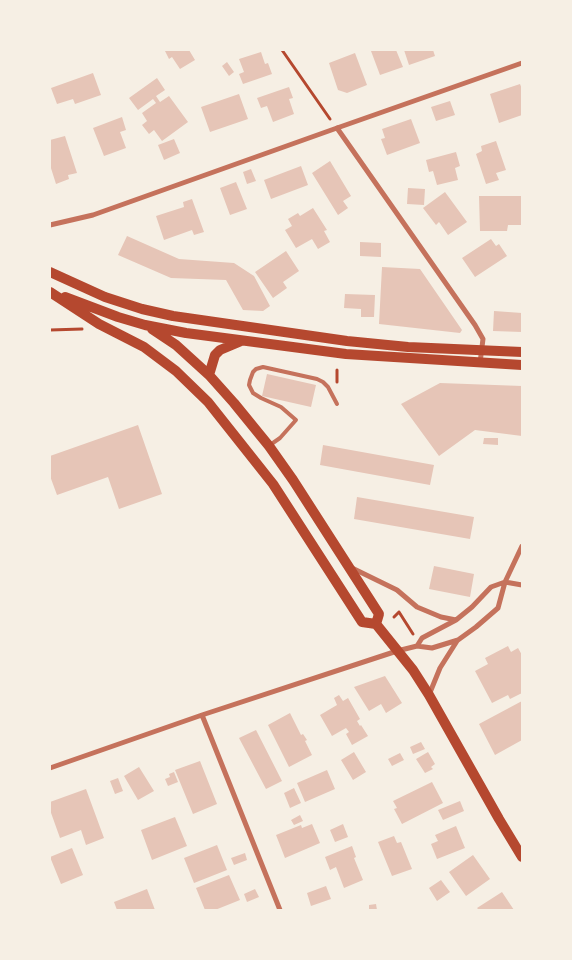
<!DOCTYPE html>
<style>
body{margin:0}
#map{position:relative;width:572px;height:960px;overflow:hidden;background:#f6efe4;font-family:"Work Sans",sans-serif}
canvas{display:block}
.frame{position:absolute;inset:0;border:51px solid #f6efe4;pointer-events:none}
</style>
<div id="map">
<canvas width="572" height="960"></canvas>
<div class="frame"></div>
</div>
<script>
const ctx = document.querySelector('canvas').getContext('2d');
ctx.lineJoin = 'round';
function paint(path, color) { ctx.fillStyle = color; ctx.fill(path, 'evenodd'); }
const shape = rows => new Path2D(rows.map(r => 'M' + r).join(''));
function stroke(path, color, width, dash) { ctx.strokeStyle = color; ctx.lineWidth = width; ctx.lineCap = dash ? 'butt' : 'round'; ctx.setLineDash(dash || []); ctx.stroke(path); }
const building = shape([
 [167,50,189,50,195,60,180,69,172,57,169,59,165,51],
 [374,50,396,50,403,67,380,75,371,51],
 [404,50,433,50,435,56,409,65],
 [261,52,265,64,268,63,272,74,243,84,239,74,244,72,239,59],
 [355,53,367,85,347,93,338,90,329,63],
 [227,62,234,72,229,76,222,66],
 [93,73,101,95,75,104,73,99,57,104,51,88],
 [157,78,165,90,156,96,160,102,169,96,188,122,162,141,154,130,149,134,142,125,147,121,142,113,156,103,153,99,138,110,129,98],
 [520,84,522,89,522,115,499,123,490,94],
 [289,87,293,98,289,99,294,114,273,122,267,106,261,108,257,98],
 [239,94,248,119,210,132,201,107],
 [450,101,455,115,436,121,431,107],
 [122,117,126,130,120,132,126,148,104,156,93,128],
 [411,119,420,143,387,155,381,139,385,138,382,129],
 [65,136,77,173,68,175,69,179,56,184,50,165,50,140],
 [174,139,180,153,164,160,158,145],
 [496,141,506,170,496,173,499,180,486,184,476,154,482,151,481,146],
 [456,152,460,166,455,168,458,180,437,185,433,171,429,172,426,160],
 [330,161,351,196,343,201,348,208,338,215,312,173],
 [301,166,308,185,271,199,264,180],
 [251,169,256,181,247,184,243,172],
 [236,182,247,209,230,215,220,188],
 [408,188,425,189,424,205,407,204],
 [445,192,467,222,448,235,439,222,436,225,423,208],
 [479,196,522,196,522,225,508,225,507,231,480,231],
 [192,199,204,232,194,235,192,230,164,240,156,216,184,207,183,202],
 [313,208,327,230,324,231,330,242,318,249,312,239,296,248,285,230,292,226,288,219,298,213,300,216],
 [127,236,179,259,234,263,254,276,270,306,263,311,243,310,226,280,171,278,118,255],
 [491,239,496,246,499,244,507,256,475,277,462,258],
 [360,242,381,243,381,257,360,256],
 [286,251,299,271,283,282,287,288,273,298,255,272],
 [382,267,420,269,462,330,460,333,379,324],
 [345,294,375,295,374,317,361,317,361,309,344,308],
 [494,311,522,313,522,332,493,331],
 [267,374,316,385,311,407,262,396],
 [440,383,522,386,522,436,475,430,439,456,401,404],
 [138,425,162,494,119,509,108,477,57,495,50,476,50,456],
 [484,438,498,438,498,445,483,444],
 [323,445,434,465,430,485,320,465],
 [357,497,474,517,470,539,354,519],
 [434,566,474,574,470,597,429,589],
 [508,646,511,652,518,648,522,655,522,693,510,699,508,695,492,703,475,671,488,664,485,658],
 [385,676,402,703,386,713,381,704,369,711,354,687],
 [339,695,343,701,348,698,360,719,357,721,360,726,361,725,368,736,352,745,346,734,349,732,346,728,332,736,320,715,337,705,334,698],
 [522,701,522,740,495,755,479,724],
 [290,713,301,735,303,734,307,740,305,741,312,755,289,767,268,725],
 [256,730,282,781,266,789,239,738],
 [421,742,425,749,413,754,410,747],
 [354,752,366,772,353,780,341,760],
 [428,752,435,764,431,767,433,769,425,773,416,759],
 [400,753,404,760,392,766,388,759],
 [200,761,217,804,193,814,175,770],
 [139,767,154,791,138,800,124,776],
 [327,770,335,789,305,802,297,783],
 [174,772,178,782,168,786,165,779,170,777,169,774],
 [118,778,123,791,115,794,110,781],
 [432,782,443,803,402,824,394,809,397,808,393,801],
 [294,788,301,803,290,808,284,793],
 [86,789,104,838,86,845,81,830,60,838,50,810,50,802],
 [460,801,464,811,443,820,438,810],
 [300,815,303,821,294,825,291,820],
 [175,817,187,846,152,860,141,830],
 [312,824,320,843,285,858,276,835,301,825,302,828],
 [343,824,348,837,335,842,330,830],
 [456,826,465,848,437,859,431,844,438,841,435,835],
 [394,836,397,843,401,842,412,869,392,876,378,842],
 [217,845,227,870,194,883,184,858],
 [352,846,356,857,354,858,363,880,344,888,336,867,330,870,325,857],
 [72,848,83,875,61,884,50,857],
 [245,853,247,860,234,865,231,858],
 [473,855,490,879,466,896,449,872],
 [229,875,240,900,215,910,205,910,196,888],
 [441,880,450,892,437,901,429,888],
 [326,886,331,899,311,906,307,893],
 [147,889,155,910,117,910,114,902],
 [255,889,259,897,247,902,244,894],
 [502,892,514,910,479,910,477,908],
 [376,904,377,910,369,910,369,905]
]);
const path = shape([
 [282,50,330,119],
 [50,330,82,329],
 [337,382,337,370],
 [399,612,413,634],
 [394,617,399,612]
]);
const service = shape([
 [270,445,280,438,296,420,281,407,261,398,253,393,249,385,250,380,253,372,256,369,263,367,317,379,323,382,328,387,337,404]
]);
const minor = shape([
 [337,128,475,325,483,339,480,363],
 [50,225,93,215,337,128,522,63],
 [352,568,397,590,417,607,441,617,456,620],
 [505,582,522,585],
 [417,646,422,638,456,620,472,607,491,587,505,582],
 [429,695,440,668,457,641],
 [202,715,280,910],
 [50,768,202,715,397,651,417,646,432,648,458,640,476,627,498,608,505,582,522,546]
]);
const secondary = shape([
 [50,272,105,297,142,309,173,316,347,341,408,347,522,352],
 [50,292,99,324,144,347,176,371,208,402,273,484,362,622,376,624,413,670,429,695,499,819,522,857],
 [65,297,118,317,145,325,186,333,346,354,522,365],
 [152,329,176,345,209,375,234,403,269,446,293,480,379,614,376,624],
 [209,375,215,355,220,350,239,342]
]);
paint(building, '#e6c5b7');
stroke(path, '#b5482f', 3);
stroke(service, '#c5725c', 4);
stroke(minor, '#c5725c', 5);
stroke(secondary, '#b5482f', 10);
</script>
